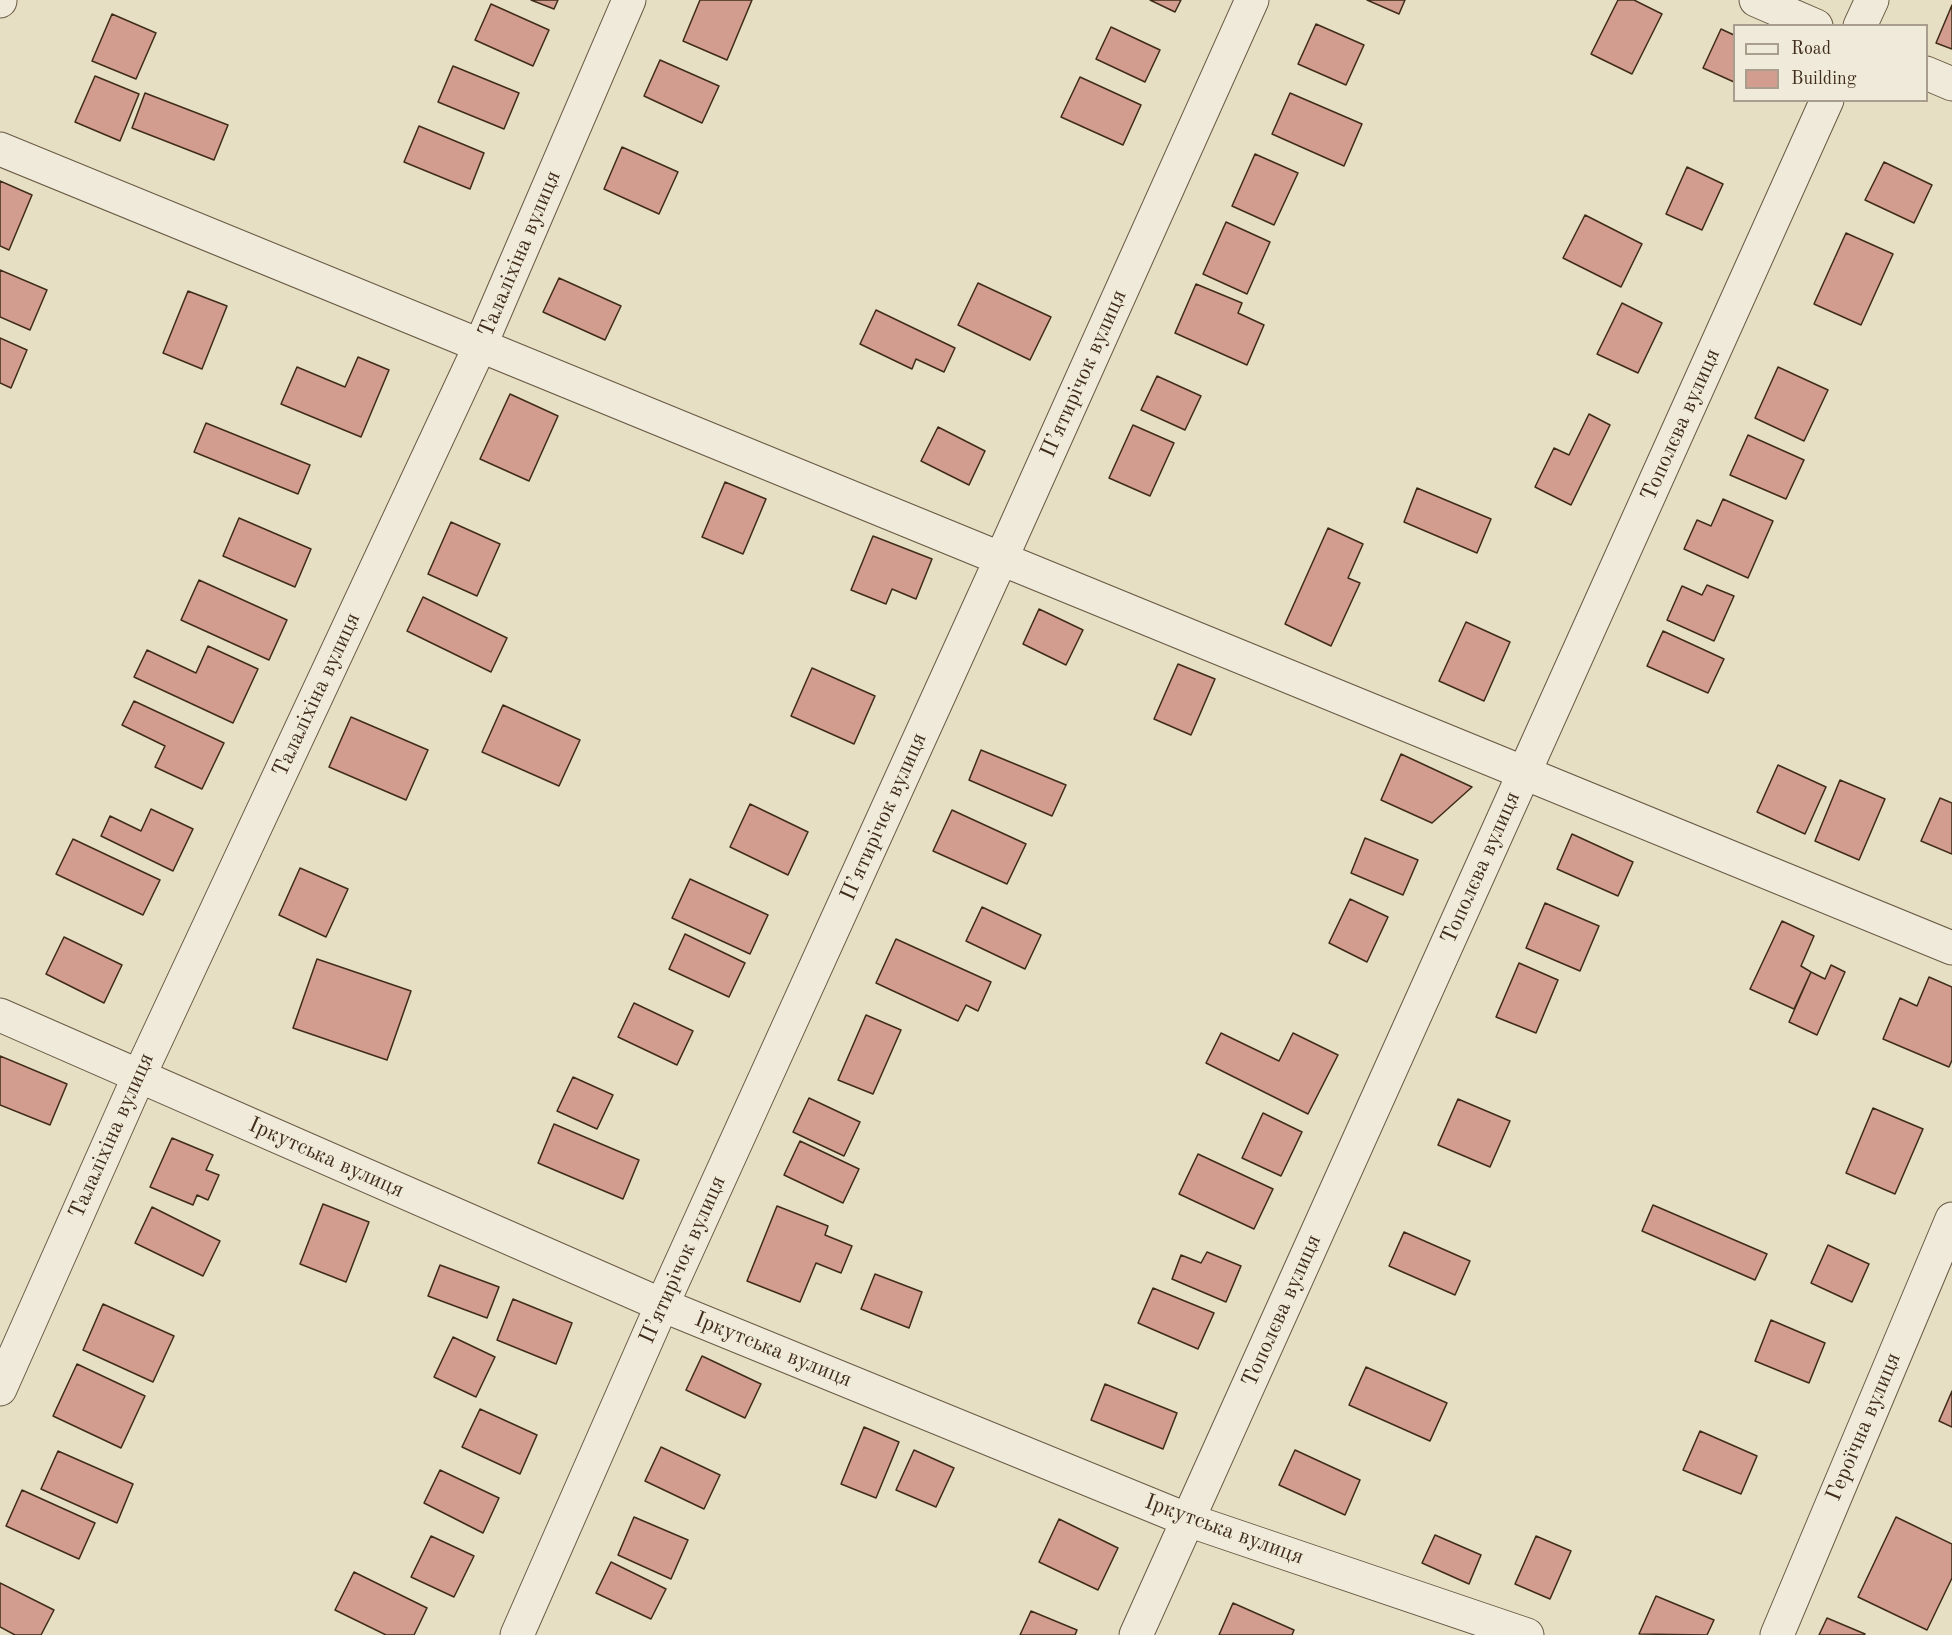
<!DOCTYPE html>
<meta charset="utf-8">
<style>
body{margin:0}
#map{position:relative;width:1952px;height:1635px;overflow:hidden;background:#e6dfc4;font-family:"Old Standard TT",serif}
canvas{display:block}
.legend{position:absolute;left:1733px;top:24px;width:195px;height:78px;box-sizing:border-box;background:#efead9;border:2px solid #a99e8d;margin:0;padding:8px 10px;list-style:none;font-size:18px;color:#402c1a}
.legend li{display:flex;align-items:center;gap:12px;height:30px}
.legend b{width:30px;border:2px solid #a99e8d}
</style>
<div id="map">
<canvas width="1952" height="1635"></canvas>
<ul class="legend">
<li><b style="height:8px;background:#efead9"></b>Road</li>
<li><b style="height:16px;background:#d29c8f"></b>Building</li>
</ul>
</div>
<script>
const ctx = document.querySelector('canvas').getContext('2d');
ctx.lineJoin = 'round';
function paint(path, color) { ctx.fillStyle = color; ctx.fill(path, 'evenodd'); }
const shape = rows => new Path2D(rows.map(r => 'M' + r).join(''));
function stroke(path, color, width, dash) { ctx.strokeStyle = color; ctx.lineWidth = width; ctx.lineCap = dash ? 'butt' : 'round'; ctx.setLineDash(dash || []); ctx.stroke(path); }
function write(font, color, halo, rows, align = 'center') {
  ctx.font = font + ' "Old Standard TT",serif'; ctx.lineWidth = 4.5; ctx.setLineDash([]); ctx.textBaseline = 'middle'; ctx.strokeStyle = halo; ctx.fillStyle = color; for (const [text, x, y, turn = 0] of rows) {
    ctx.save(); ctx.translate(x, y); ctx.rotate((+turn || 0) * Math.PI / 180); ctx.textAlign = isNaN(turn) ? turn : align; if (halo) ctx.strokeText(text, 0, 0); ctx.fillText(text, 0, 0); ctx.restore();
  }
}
const building = shape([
 [531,0,558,0,554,9,531,0],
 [700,0,752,0,727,60,683,41,700,0],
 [1150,0,1181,0,1175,12,1150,0],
 [1367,0,1405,0,1399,14,1367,0],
 [1618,0,1634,0,1662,14,1632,74,1591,54,1618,0],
 [491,4,549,30,533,66,475,40,491,4],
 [1952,5,1952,49,1936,43,1952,5],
 [112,14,156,33,136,79,92,61,112,14],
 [1316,24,1364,45,1346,85,1298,64,1316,24],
 [1111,27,1160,50,1145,82,1096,59,1111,27],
 [1721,29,1734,35,1734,82,1703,68,1721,29],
 [660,60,719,86,702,123,644,96,660,60],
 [453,66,519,93,504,129,438,102,453,66],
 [95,76,139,94,120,141,75,122,95,76],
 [1080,77,1141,105,1123,145,1061,117,1080,77],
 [145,93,228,125,214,160,132,128,145,93],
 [1290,93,1362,124,1344,166,1272,134,1290,93],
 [419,126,484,153,470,189,404,162,419,126],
 [622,147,678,172,659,214,604,189,622,147],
 [1255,154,1298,173,1274,225,1232,206,1255,154],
 [1884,162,1932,185,1914,223,1865,200,1884,162],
 [1687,167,1723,184,1702,230,1666,214,1687,167],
 [0,181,32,195,9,250,0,246,0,181],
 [1585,215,1642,244,1621,287,1563,258,1585,215],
 [1226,222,1270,242,1247,294,1203,274,1226,222],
 [1846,233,1893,254,1861,325,1814,304,1846,233],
 [0,270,47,290,30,330,0,317,0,270],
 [559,278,621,306,605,340,543,312,559,278],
 [978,283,1051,317,1030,360,958,325,978,283],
 [1196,284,1242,303,1238,313,1264,325,1247,365,1175,333,1196,284],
 [188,291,227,306,202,369,163,353,188,291],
 [1622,303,1662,323,1638,373,1597,354,1622,303],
 [876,310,955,348,944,372,916,359,912,369,860,344,876,310],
 [0,338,27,350,11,388,0,383,0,338],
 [358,357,389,370,361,437,281,404,297,367,345,387,358,357],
 [1778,367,1828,390,1804,441,1755,418,1778,367],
 [1157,376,1201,396,1185,430,1141,410,1157,376],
 [510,394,558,416,529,481,480,459,510,394],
 [1589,414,1610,425,1571,505,1535,487,1554,448,1569,455,1589,414],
 [206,423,310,465,298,494,194,452,206,423],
 [1133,425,1174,443,1150,496,1109,478,1133,425],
 [938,427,985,451,969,485,921,461,938,427],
 [1748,435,1804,460,1786,499,1730,475,1748,435],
 [725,482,766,499,743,554,702,537,725,482],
 [1417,488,1491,519,1477,553,1404,522,1417,488],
 [1723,499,1773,521,1748,578,1684,549,1697,520,1711,526,1723,499],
 [239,518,311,549,295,587,223,556,239,518],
 [451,522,500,544,477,596,428,574,451,522],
 [1328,528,1363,544,1348,578,1360,583,1331,646,1285,624,1328,528],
 [873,536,932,559,916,599,892,589,886,604,851,590,873,536],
 [199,580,287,620,269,660,181,620,199,580],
 [1707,585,1734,596,1714,641,1667,620,1682,586,1702,595,1707,585],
 [423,597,507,638,491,672,407,631,423,597],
 [1039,609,1083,630,1066,665,1023,644,1039,609],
 [1466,622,1510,642,1484,701,1439,681,1466,622],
 [1663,631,1724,659,1708,693,1647,666,1663,631],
 [208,646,258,669,233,723,134,677,147,650,196,673,208,646],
 [1178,664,1215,679,1191,735,1154,719,1178,664],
 [812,668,875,696,854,744,791,716,812,668],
 [134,701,224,743,202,789,155,767,165,746,122,725,134,701],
 [503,705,580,740,559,786,482,752,503,705],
 [351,717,428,750,406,800,329,767,351,717],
 [981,750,1066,785,1052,816,969,780,981,750],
 [1401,754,1472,787,1432,823,1381,800,1401,754],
 [1778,765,1826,787,1805,834,1757,812,1778,765],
 [1840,780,1885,799,1859,860,1815,841,1840,780],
 [1940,798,1952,803,1952,854,1921,841,1940,798],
 [750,804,808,832,788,875,730,847,750,804],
 [151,809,193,829,173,871,101,836,110,816,141,831,151,809],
 [952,810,1026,844,1007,884,933,851,952,810],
 [1572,834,1633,862,1618,896,1557,869,1572,834],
 [1365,838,1418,860,1403,895,1351,873,1365,838],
 [73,839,160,880,143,915,56,874,73,839],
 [300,868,348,889,326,937,279,915,300,868],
 [690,879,768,915,750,954,672,918,690,879],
 [1350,899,1388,917,1367,962,1329,943,1350,899],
 [1545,903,1599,926,1580,971,1526,948,1545,903],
 [982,907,1041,935,1025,969,966,941,982,907],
 [1782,921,1814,936,1801,966,1811,972,1794,1009,1750,989,1782,921],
 [685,934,745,963,729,997,669,969,685,934],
 [64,937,122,965,104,1003,46,974,64,937],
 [896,939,991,982,978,1011,966,1005,958,1021,876,983,896,939],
 [317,959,411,991,387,1060,293,1028,317,959],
 [1519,963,1558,980,1536,1033,1496,1017,1519,963],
 [1831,965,1845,972,1817,1035,1789,1022,1811,972,1825,979,1831,965],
 [1929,977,1952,987,1952,1060,1949,1067,1883,1039,1900,998,1917,1006,1929,977],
 [634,1003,693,1031,677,1065,618,1037,634,1003],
 [866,1015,901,1030,873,1094,838,1080,866,1015],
 [1221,1033,1279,1061,1293,1033,1338,1055,1308,1114,1206,1063,1221,1033],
 [0,1056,67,1084,50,1125,0,1105,0,1056],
 [573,1077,613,1095,597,1129,557,1111,573,1077],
 [809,1098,860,1122,844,1156,793,1132,809,1098],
 [1458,1099,1510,1121,1490,1167,1438,1145,1458,1099],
 [1873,1108,1923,1129,1895,1194,1846,1173,1873,1108],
 [1263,1113,1302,1132,1281,1176,1242,1158,1263,1113],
 [554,1124,639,1160,623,1199,538,1163,554,1124],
 [172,1138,213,1155,206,1170,219,1175,208,1200,197,1195,193,1205,150,1187,172,1138],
 [800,1141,859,1169,843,1203,784,1175,800,1141],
 [1198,1154,1273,1189,1254,1229,1179,1194,1198,1154],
 [323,1204,369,1222,346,1282,300,1264,323,1204],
 [1653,1205,1767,1254,1755,1280,1642,1231,1653,1205],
 [777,1206,828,1226,825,1235,852,1246,841,1273,816,1263,800,1302,747,1281,777,1206],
 [152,1207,220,1241,203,1276,135,1243,152,1207],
 [1404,1232,1470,1261,1455,1295,1389,1266,1404,1232],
 [1828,1245,1869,1264,1852,1302,1811,1283,1828,1245],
 [1207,1252,1241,1266,1226,1302,1172,1279,1181,1255,1201,1263,1207,1252],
 [440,1265,499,1287,487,1318,428,1296,440,1265],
 [875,1274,922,1292,909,1328,861,1309,875,1274],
 [1153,1288,1214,1313,1198,1349,1138,1323,1153,1288],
 [513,1299,572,1323,556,1364,497,1340,513,1299],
 [103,1304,174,1336,153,1382,83,1350,103,1304],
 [1771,1320,1825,1343,1809,1383,1755,1361,1771,1320],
 [453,1337,495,1357,476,1397,434,1377,453,1337],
 [702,1356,761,1384,745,1418,686,1390,702,1356],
 [77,1364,145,1396,121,1448,53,1416,77,1364],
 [1366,1367,1447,1403,1430,1441,1349,1405,1366,1367],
 [1105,1384,1177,1413,1163,1449,1091,1420,1105,1384],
 [1952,1391,1952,1427,1939,1421,1952,1391],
 [480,1409,537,1435,520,1474,462,1447,480,1409],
 [864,1427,899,1442,876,1498,841,1484,864,1427],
 [1700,1431,1757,1456,1741,1494,1683,1470,1700,1431],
 [661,1447,720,1475,704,1509,645,1481,661,1447],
 [914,1450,954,1468,936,1507,896,1490,914,1450],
 [1295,1450,1360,1480,1345,1515,1279,1485,1295,1450],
 [58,1451,133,1484,117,1523,41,1489,58,1451],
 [440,1470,499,1498,483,1533,424,1503,440,1470],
 [22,1490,95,1523,79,1559,6,1526,22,1490],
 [634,1517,688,1540,671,1579,618,1555,634,1517],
 [1896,1517,1952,1544,1952,1578,1927,1630,1858,1597,1896,1517],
 [1059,1519,1118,1548,1098,1590,1039,1562,1059,1519],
 [1435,1535,1481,1555,1469,1584,1422,1563,1435,1535],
 [431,1536,474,1556,454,1597,411,1577,431,1536],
 [1536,1536,1571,1551,1550,1599,1515,1584,1536,1536],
 [611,1562,666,1589,651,1619,596,1593,611,1562],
 [354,1572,427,1608,414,1635,386,1635,335,1610,354,1572],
 [0,1583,54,1610,41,1635,15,1635,0,1627,0,1583],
 [1656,1596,1714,1620,1707,1635,1639,1634,1656,1596],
 [1233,1603,1294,1630,1292,1635,1219,1635,1233,1603],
 [1031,1611,1077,1630,1075,1635,1020,1635,1031,1611],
 [1827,1618,1865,1634,1864,1635,1819,1635,1827,1618]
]);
const minor = shape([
 [1756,0,1816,26],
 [0,1,0,0],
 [1860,26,1872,0],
 [1926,73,1952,84],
 [0,149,1952,948],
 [0,1015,662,1305,1188,1520,1527,1635],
 [0,1389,139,1076,480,346,629,0],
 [517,1635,662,1305,1001,559,1252,0],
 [1136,1635,1827,100],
 [1777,1635,1952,1219]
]);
const streetNames = [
 ["Талаліхіна вулиця",520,254,-67],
 ["П’ятирічок вулиця",1084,374,-66],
 ["Тополєва вулиця",1681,425,-66],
 ["Талаліхіна вулиця",317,695,-65],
 ["П’ятирічок вулиця",884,817,-66],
 ["Тополєва вулиця",1481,868,-66],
 ["Талаліхіна вулиця",112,1136,-66],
 ["Іркутська вулиця",326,1158,24],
 ["П’ятирічок вулиця",683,1260,-66],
 ["Тополєва вулиця",1282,1311,-66],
 ["Іркутська вулиця",773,1350,22],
 ["Героїчна вулиця",1864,1427,-67],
 ["Іркутська вулиця",1224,1530,20]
];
paint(building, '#d29c8f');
stroke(building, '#402c1a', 1.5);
stroke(minor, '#6a5944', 35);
stroke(minor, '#efead9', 33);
write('22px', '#402c1a', '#efead9', streetNames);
</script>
